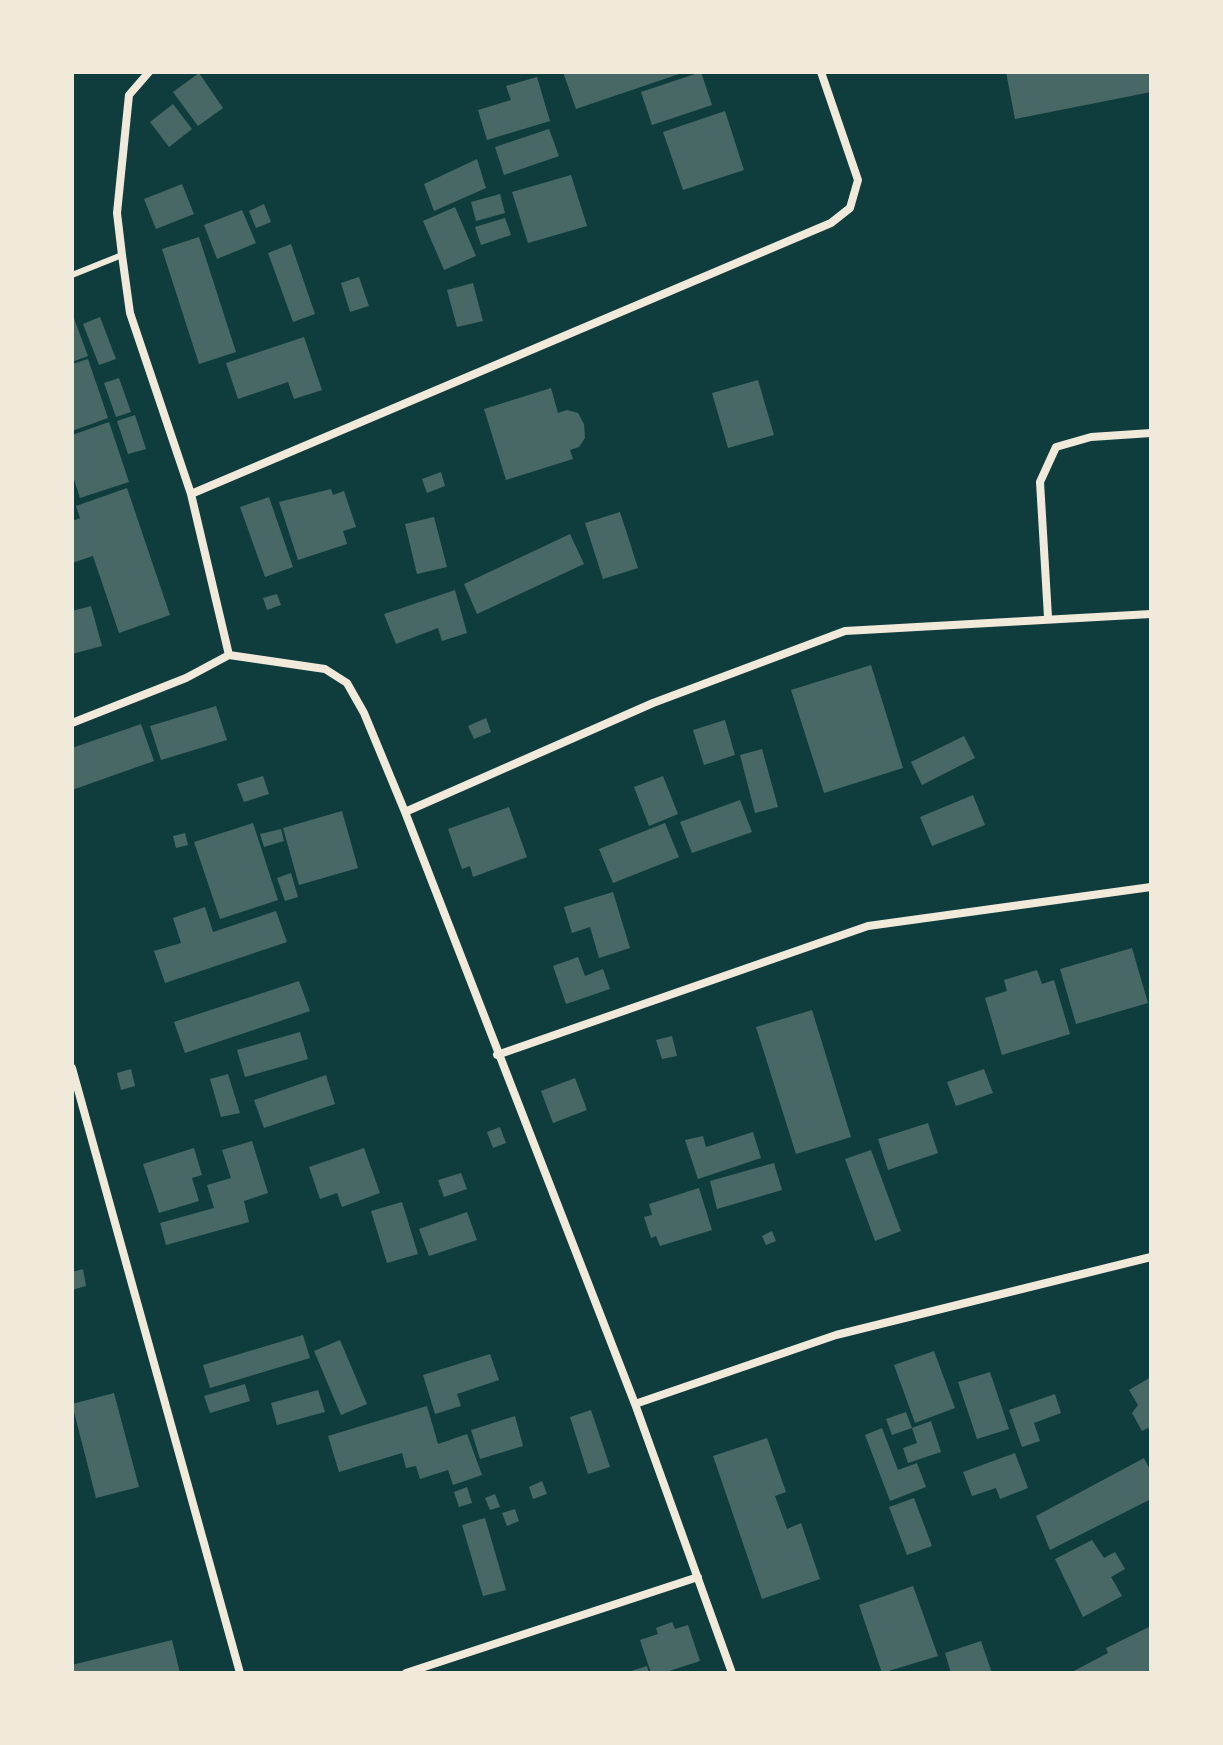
<!DOCTYPE html>
<style>
body{margin:0}
#map{position:relative;width:1223px;height:1745px;overflow:hidden;background:#0f3d3e;font-family:"Alegreya Sans",sans-serif}
canvas{display:block}
.frame{position:absolute;inset:0;border:74px solid #f1e9da;pointer-events:none}
</style>
<div id="map">
<canvas width="1223" height="1745"></canvas>
<div class="frame"></div>
</div>
<script>
const ctx = document.querySelector('canvas').getContext('2d');
ctx.lineJoin = 'round';
function paint(path, color) { ctx.fillStyle = color; ctx.fill(path, 'evenodd'); }
const shape = rows => new Path2D(rows.map(r => 'M' + r).join(''));
function stroke(path, color, width, dash) { ctx.strokeStyle = color; ctx.lineWidth = width; ctx.lineCap = dash ? 'butt' : 'round'; ctx.setLineDash(dash || []); ctx.stroke(path); }
const building = shape([
 [563,72,681,72,682,73,576,109],
 [701,72,712,105,652,125,641,92],
 [1006,72,1151,72,1151,92,1015,119],
 [199,73,223,108,198,126,173,92],
 [537,77,550,121,487,140,478,110,511,100,506,86],
 [173,104,192,129,169,147,150,122],
 [725,111,744,170,683,190,663,132],
 [549,129,559,156,504,175,495,147],
 [477,159,486,188,434,211,424,184],
 [571,175,587,226,528,243,512,192],
 [182,184,194,214,156,229,144,199],
 [500,194,505,213,476,221,471,202],
 [264,204,271,222,256,228,249,211],
 [455,207,476,256,444,270,423,221],
 [242,210,256,243,217,259,204,225],
 [505,218,511,235,481,245,475,227],
 [199,237,236,352,199,364,162,249],
 [291,244,315,314,293,322,268,253],
 [359,277,369,306,350,312,341,283],
 [473,283,483,321,457,327,447,290],
 [72,313,88,356,72,362],
 [100,317,116,359,99,365,83,324],
 [304,337,322,390,294,399,288,382,238,399,226,363],
 [88,359,108,418,72,431,72,364],
 [119,378,131,412,116,417,104,383],
 [758,380,774,435,728,448,712,393],
 [551,388,558,413,567,410,578,413,584,424,585,438,579,447,570,450,573,459,506,480,484,409],
 [135,415,146,449,128,454,117,421],
 [109,422,129,482,80,498,72,473,72,435],
 [441,472,445,486,427,493,422,479],
 [127,488,170,615,119,633,93,556,72,563,72,521,80,518,76,506],
 [331,489,333,495,344,491,356,527,343,531,347,544,298,560,279,502],
 [269,497,293,567,265,577,240,507],
 [620,512,638,568,603,579,585,523],
 [434,517,447,567,417,574,405,524],
 [570,534,584,564,477,614,464,584],
 [455,590,467,633,442,641,438,628,396,644,384,614],
 [277,594,281,605,267,610,263,598],
 [91,606,102,646,72,654,72,611],
 [871,665,903,768,824,793,791,690],
 [216,706,227,740,161,760,150,726],
 [486,718,491,732,474,739,468,726],
 [725,720,735,755,704,765,693,730],
 [141,724,154,761,72,790,72,748],
 [964,736,975,758,922,785,911,762],
 [762,749,778,807,755,813,740,755],
 [263,776,269,794,244,802,237,784],
 [663,776,678,814,649,826,634,787],
 [973,795,985,825,932,846,920,817],
 [740,800,752,832,692,853,680,822],
 [509,807,527,857,473,877,470,866,462,869,448,829],
 [342,811,358,868,299,885,283,828],
 [253,823,278,900,220,919,194,842],
 [665,823,679,857,613,883,599,849],
 [281,829,284,841,264,847,260,834],
 [185,833,188,845,176,848,173,836],
 [291,873,298,897,285,901,277,878],
 [613,892,630,948,599,958,590,927,572,933,564,907],
 [205,907,213,932,276,911,287,942,165,983,154,951,181,943,173,918],
 [1132,948,1148,1003,1076,1024,1060,969],
 [578,957,585,976,603,969,610,989,566,1004,553,966],
 [1037,970,1042,984,1054,980,1070,1034,1002,1055,985,998,1007,991,1004,980],
 [299,981,310,1011,185,1053,174,1022],
 [812,1010,851,1137,796,1154,756,1027],
 [300,1032,308,1059,245,1077,237,1050],
 [672,1036,677,1056,662,1059,656,1040],
 [131,1069,135,1086,121,1090,117,1073],
 [984,1069,993,1093,956,1106,947,1082],
 [228,1074,240,1113,221,1117,210,1079],
 [326,1075,335,1104,264,1128,254,1100],
 [575,1078,587,1110,553,1123,541,1091],
 [928,1123,938,1153,888,1170,878,1139],
 [500,1127,506,1143,493,1148,487,1132],
 [753,1132,761,1158,698,1179,685,1140,703,1136,706,1147],
 [252,1141,268,1193,244,1201,249,1222,166,1245,160,1223,214,1208,207,1185,231,1178,222,1150],
 [194,1148,202,1175,192,1178,199,1201,159,1213,143,1164],
 [364,1148,380,1193,342,1207,337,1193,320,1199,309,1167],
 [871,1150,901,1231,875,1241,845,1159],
 [774,1163,782,1190,717,1209,710,1181],
 [461,1173,467,1189,444,1197,438,1180],
 [699,1188,712,1230,660,1246,656,1236,651,1238,644,1217,652,1215,649,1204],
 [402,1202,418,1254,387,1263,371,1211],
 [467,1212,477,1240,429,1256,419,1229],
 [772,1231,776,1241,766,1245,762,1236],
 [83,1269,86,1286,72,1290,72,1272],
 [303,1335,310,1358,210,1388,203,1365],
 [340,1340,367,1404,341,1415,314,1351],
 [934,1351,955,1408,915,1423,894,1365],
 [490,1354,499,1380,457,1394,461,1406,435,1414,423,1375],
 [990,1372,1009,1429,977,1439,958,1382],
 [1151,1377,1151,1433,1148,1428,1142,1431,1132,1413,1138,1405,1129,1390],
 [245,1384,250,1401,210,1413,204,1396],
 [318,1390,325,1412,277,1425,271,1403],
 [114,1393,139,1487,96,1498,72,1404],
 [1055,1394,1061,1413,1034,1423,1040,1441,1022,1447,1009,1410],
 [427,1406,438,1444,467,1434,482,1475,453,1485,448,1470,420,1479,416,1466,406,1468,402,1453,339,1472,328,1436],
 [591,1410,610,1467,588,1474,570,1417],
 [906,1412,912,1428,931,1421,941,1452,908,1463,903,1448,917,1443,912,1428,892,1435,886,1419],
 [515,1416,523,1446,480,1459,471,1430],
 [882,1428,898,1470,917,1463,926,1487,890,1501,865,1435],
 [767,1438,786,1492,775,1496,787,1529,801,1523,820,1579,762,1599,713,1456],
 [1015,1453,1028,1488,1000,1499,996,1488,972,1496,963,1472],
 [1144,1458,1151,1472,1151,1499,1050,1550,1036,1516],
 [542,1481,547,1494,533,1499,529,1487],
 [467,1487,472,1503,459,1507,454,1492],
 [495,1494,500,1507,490,1510,485,1498],
 [914,1498,932,1546,907,1555,889,1507],
 [515,1509,519,1521,507,1526,502,1513],
 [485,1518,506,1590,483,1596,462,1525],
 [1092,1540,1104,1558,1115,1552,1125,1569,1111,1577,1122,1596,1083,1617,1055,1559],
 [913,1586,938,1656,882,1673,859,1605],
 [672,1622,675,1629,688,1625,700,1661,663,1673,651,1673,640,1640,658,1634,656,1628],
 [1149,1627,1151,1673,1070,1673,1108,1653,1106,1648],
 [172,1640,180,1673,72,1673,72,1665],
 [981,1641,992,1673,951,1673,945,1653],
 [647,1666,649,1673,628,1673,628,1672]
]);
const service = shape([
 [72,275,122,255]
]);
const minor = shape([
 [149,72,129,95,117,213,122,255,130,313,191,494,229,655],
 [191,494,831,223,850,208,858,180,821,72],
 [1048,617,1040,482,1056,447,1091,437,1151,433],
 [72,723,186,678,229,655,325,669,347,683,364,713,405,812,635,1404,732,1673],
 [405,812,653,703,845,631,1151,614],
 [497,1055,868,926,1151,887],
 [72,1068,240,1673],
 [635,1404,836,1335,1151,1257],
 [406,1673,698,1577]
]);
paint(building, '#486865');
stroke(service, '#f1e9da', 6);
stroke(minor, '#f1e9da', 8);
</script>
